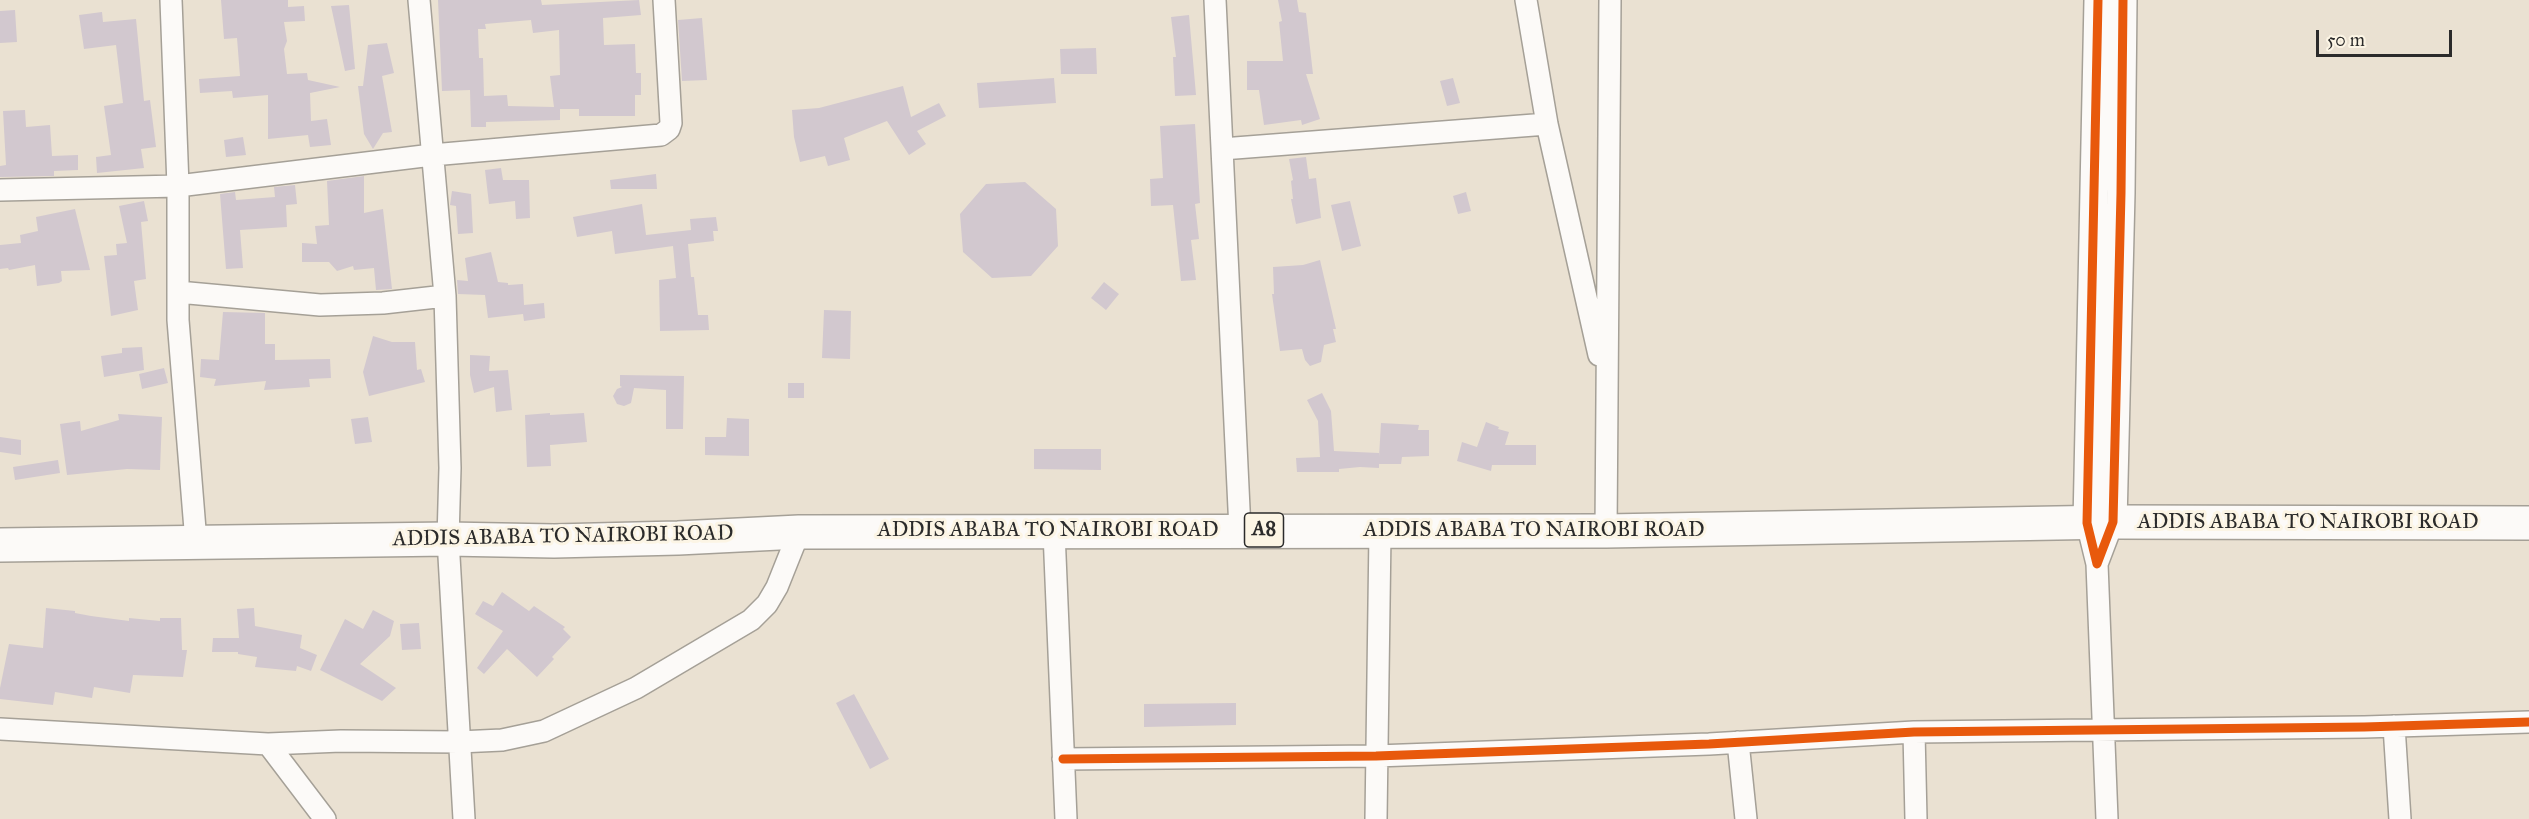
<!DOCTYPE html>
<style>
body{margin:0}
#map{position:relative;width:2529px;height:819px;overflow:hidden;background:#eae1d2;font-family:"IM FELL Great Primer",serif}
canvas{display:block}
.scale{position:absolute;left:2316px;top:30px;width:136px;height:27px;box-sizing:border-box;border:3px solid #2b2b2b;border-top:0;padding-left:8px;font-size:18px;line-height:21px;white-space:nowrap;color:#2b2b2b;-webkit-text-stroke:4px #fcf5e5;paint-order:stroke}
</style>
<div id="map">
<canvas width="2529" height="819"></canvas>
<div class="scale">50 m</div>
</div>
<script>
const ctx = document.querySelector('canvas').getContext('2d');
ctx.lineJoin = 'round';
function paint(path, color) { ctx.fillStyle = color; ctx.fill(path, 'evenodd'); }
const shape = rows => new Path2D(rows.map(r => 'M' + r).join(''));
function stroke(path, color, width, dash) { ctx.strokeStyle = color; ctx.lineWidth = width; ctx.lineCap = dash ? 'butt' : 'round'; ctx.setLineDash(dash || []); ctx.stroke(path); }
function write(font, color, halo, rows, align = 'center') {
  ctx.font = font + ' "IM FELL Great Primer",serif'; ctx.lineWidth = 6; ctx.setLineDash([]); ctx.textBaseline = 'middle'; ctx.strokeStyle = halo; ctx.fillStyle = color; for (const [text, x, y, turn = 0] of rows) {
    ctx.save(); ctx.translate(x, y); ctx.rotate((+turn || 0) * Math.PI / 180); ctx.textAlign = isNaN(turn) ? turn : align; if (halo) ctx.strokeText(text, 0, 0); ctx.fillText(text, 0, 0); ctx.restore();
  }
}
const building = shape([
 [221,0,288,0,288,7,304,6,305,21,284,22,287,41,284,49,287,74,307,73,308,80,340,87,310,93,311,121,327,119,331,145,310,147,308,135,268,139,268,95,233,98,232,91,200,93,199,79,240,76,237,38,224,39],
 [438,0,541,0,542,5,639,0,641,15,603,18,604,45,635,44,636,73,641,73,641,95,635,95,635,116,579,116,579,109,560,109,560,120,486,122,486,127,471,127,470,90,442,91],
 [531,20,533,33,559,30,560,75,550,76,554,107,508,106,507,95,484,96,483,58,479,58,478,29,486,29,485,24],
 [1278,0,1297,0,1299,12,1306,13,1313,74,1306,74,1320,119,1302,125,1301,120,1264,125,1259,90,1247,90,1247,61,1283,61,1279,22,1282,21],
 [349,5,355,69,345,71,331,6],
 [15,10,17,42,0,43,0,11],
 [102,12,103,22,136,19,144,101,150,100,156,147,141,149,144,168,97,173,96,157,111,155,104,106,123,103,116,45,84,49,79,15],
 [1189,15,1196,95,1175,96,1173,57,1176,57,1171,17],
 [702,18,707,80,682,81,678,20],
 [387,43,394,73,382,76,392,132,383,133,373,149,364,134,358,86,363,86,368,45],
 [1096,48,1097,74,1061,74,1060,49],
 [1054,78,1056,103,979,108,977,83],
 [1453,78,1460,103,1447,106,1440,81],
 [903,86,911,117,939,103,946,116,917,131,926,144,909,155,887,121,844,138,850,160,828,166,825,156,800,162,794,137,792,110,819,108],
 [25,110,26,127,50,125,52,156,78,155,78,170,54,171,54,176,0,177,0,166,6,165,3,111],
 [1195,124,1200,203,1195,204,1199,239,1191,240,1196,280,1181,281,1173,205,1151,206,1150,179,1163,178,1160,126],
 [243,137,246,155,226,157,224,140],
 [1306,157,1309,179,1316,178,1321,218,1296,224,1291,199,1293,199,1291,181,1293,180,1289,159],
 [501,168,503,180,529,180,530,218,516,219,515,201,489,204,485,170],
 [656,174,657,189,611,189,610,180],
 [364,176,364,213,383,209,392,289,376,290,374,268,354,270,353,266,337,271,329,262,302,262,302,243,317,244,315,226,329,225,327,181],
 [1025,182,1056,209,1058,246,1031,276,992,278,963,252,960,214,986,184],
 [295,185,297,204,286,205,287,227,240,230,243,268,226,269,220,194,235,192,236,200,275,197,274,187],
 [452,191,471,194,473,233,458,234,456,206,450,205],
 [1466,192,1471,211,1458,214,1453,196],
 [144,201,148,221,141,222,146,279,134,281,138,310,111,316,104,256,117,255,116,244,127,243,119,206],
 [1350,201,1361,246,1342,251,1331,205],
 [642,204,646,235,691,230,690,219,716,217,718,231,713,231,714,241,688,244,691,277,694,277,698,315,708,315,709,330,660,331,659,280,676,278,673,246,615,254,612,231,577,237,573,217],
 [75,209,90,270,61,271,62,281,59,283,37,286,35,265,9,270,8,268,0,269,0,245,21,243,20,235,38,231,36,217],
 [491,252,498,282,508,283,508,285,523,284,524,305,544,303,545,318,524,321,523,314,488,318,485,295,458,294,457,280,468,281,465,258],
 [1320,260,1336,329,1333,329,1336,342,1324,345,1321,362,1310,366,1305,360,1302,349,1280,351,1272,294,1274,294,1273,267,1303,265],
 [1104,282,1119,294,1106,310,1091,298],
 [824,310,851,311,850,359,822,358],
 [223,312,265,313,265,344,275,344,275,360,330,359,331,378,309,379,310,387,264,390,266,381,214,386,216,379,200,377,201,359,219,360],
 [373,336,392,342,415,342,417,370,421,369,425,382,369,396,363,372],
 [142,347,144,370,104,377,101,356,122,353,122,348],
 [470,355,490,356,489,371,508,370,512,410,496,412,494,387,474,393,470,375],
 [164,368,168,383,142,389,139,374],
 [620,375,684,376,683,429,666,429,666,390,634,388,631,403,624,406,617,404,613,396,617,389,622,387,620,386],
 [788,383,804,383,804,398,788,398],
 [1322,393,1331,411,1334,451,1379,453,1379,457,1381,423,1419,425,1418,430,1429,430,1429,456,1402,457,1401,464,1379,464,1379,468,1360,467,1339,469,1339,472,1297,472,1296,458,1320,457,1318,421,1307,400],
 [550,413,550,415,584,413,587,442,550,445,551,466,527,467,525,415],
 [118,414,162,417,160,470,127,469,67,475,60,424,80,421,81,431,119,420],
 [368,417,372,442,355,444,351,419],
 [727,418,749,419,749,456,705,455,705,437,726,437],
 [1486,422,1499,427,1498,429,1509,432,1505,445,1536,445,1536,465,1492,465,1491,471,1457,461,1462,442,1477,447],
 [0,437,21,440,21,455,0,452],
 [1034,449,1101,449,1101,470,1034,469],
 [58,460,60,473,15,480,13,467],
 [502,592,529,611,534,606,565,627,563,629,571,637,552,657,554,659,537,677,507,649,484,674,477,668,503,631,475,614,483,601,493,606],
 [46,608,75,611,75,613,91,616,129,621,129,618,160,621,160,618,181,618,182,650,187,650,183,677,133,675,130,693,94,687,92,698,55,692,53,705,0,699,0,688,9,644,43,648],
 [254,608,255,626,302,635,300,648,317,655,311,671,297,666,296,671,255,667,257,657,238,654,238,652,212,652,213,638,239,638,237,609],
 [373,610,394,621,390,636,360,664,396,688,382,701,320,670,345,619,363,629],
 [419,623,421,649,402,650,400,624],
 [854,694,889,759,870,769,836,703],
 [1236,703,1236,725,1144,727,1144,704]
]);
const minor = shape([
 [171,0,178,186,178,320,196,542],
 [419,0,445,296,450,468,448,539,464,819],
 [1215,0,1240,530],
 [1526,0,1547,124,1599,355],
 [1222,149,1547,124],
 [0,190,178,186,432,155,661,135,669,129,671,123,664,0],
 [178,292,320,305,383,303,445,296],
 [2087,523,2097,564,2113,522],
 [1606,531,1610,0],
 [1054,532,1066,819],
 [2097,564,2107,819],
 [2394,726,2400,819],
 [0,729,268,744,341,741,459,742,502,740,544,731,636,688,751,620,767,604,777,587,799,532],
 [1914,732,1916,819],
 [1738,742,1746,819],
 [268,744,325,819],
 [1063,759,1376,756,1709,744,1914,732,2364,727,2529,722],
 [1376,819,1380,533]
]);
const tertiary = shape([
 [2113,522,2121,193,2123,0],
 [2087,523,2098,0]
]);
const trunk = shape([
 [0,545,448,539,554,541,678,538,799,532,1606,531,2113,522,2529,523]
]);
const cycleway = shape([
 [2098,0,2087,523,2097,564,2113,522,2121,193,2123,0],
 [1063,759,1376,756,1709,744,1914,732,2364,727,2529,722]
]);
const shields = [
 [1264,530,39]
];
const shieldNames = [
 ["A8",1264,530]
];
const streetNames = [
 ["ADDIS ABABA TO NAIROBI ROAD",2308,523],
 ["ADDIS ABABA TO NAIROBI ROAD",1048,531],
 ["ADDIS ABABA TO NAIROBI ROAD",1534,531],
 ["ADDIS ABABA TO NAIROBI ROAD",563,537,-1]
];
paint(building, '#d2c8cf');
stroke(minor, '#a5a097', 24);
stroke(tertiary, '#a5a097', 30);
stroke(trunk, '#a5a097', 36);
stroke(minor, '#fcfaf8', 21);
stroke(tertiary, '#fcfaf8', 27);
stroke(trunk, '#fcfaf8', 33);
stroke(cycleway, '#e8590c', 9);
for (const [x, y, w] of shields) { const box = new Path2D(); box.roundRect(x - w / 2, y - 17, w, 34, 4.5); ctx.fillStyle = '#fcf5e5'; ctx.fill(box); stroke(box, '#2b2b2b', 1.5); }
write('bold 20px', '#2b2b2b', null, shieldNames);
write('21px', '#2b2b2b', '#fcf5e5', streetNames);
</script>
